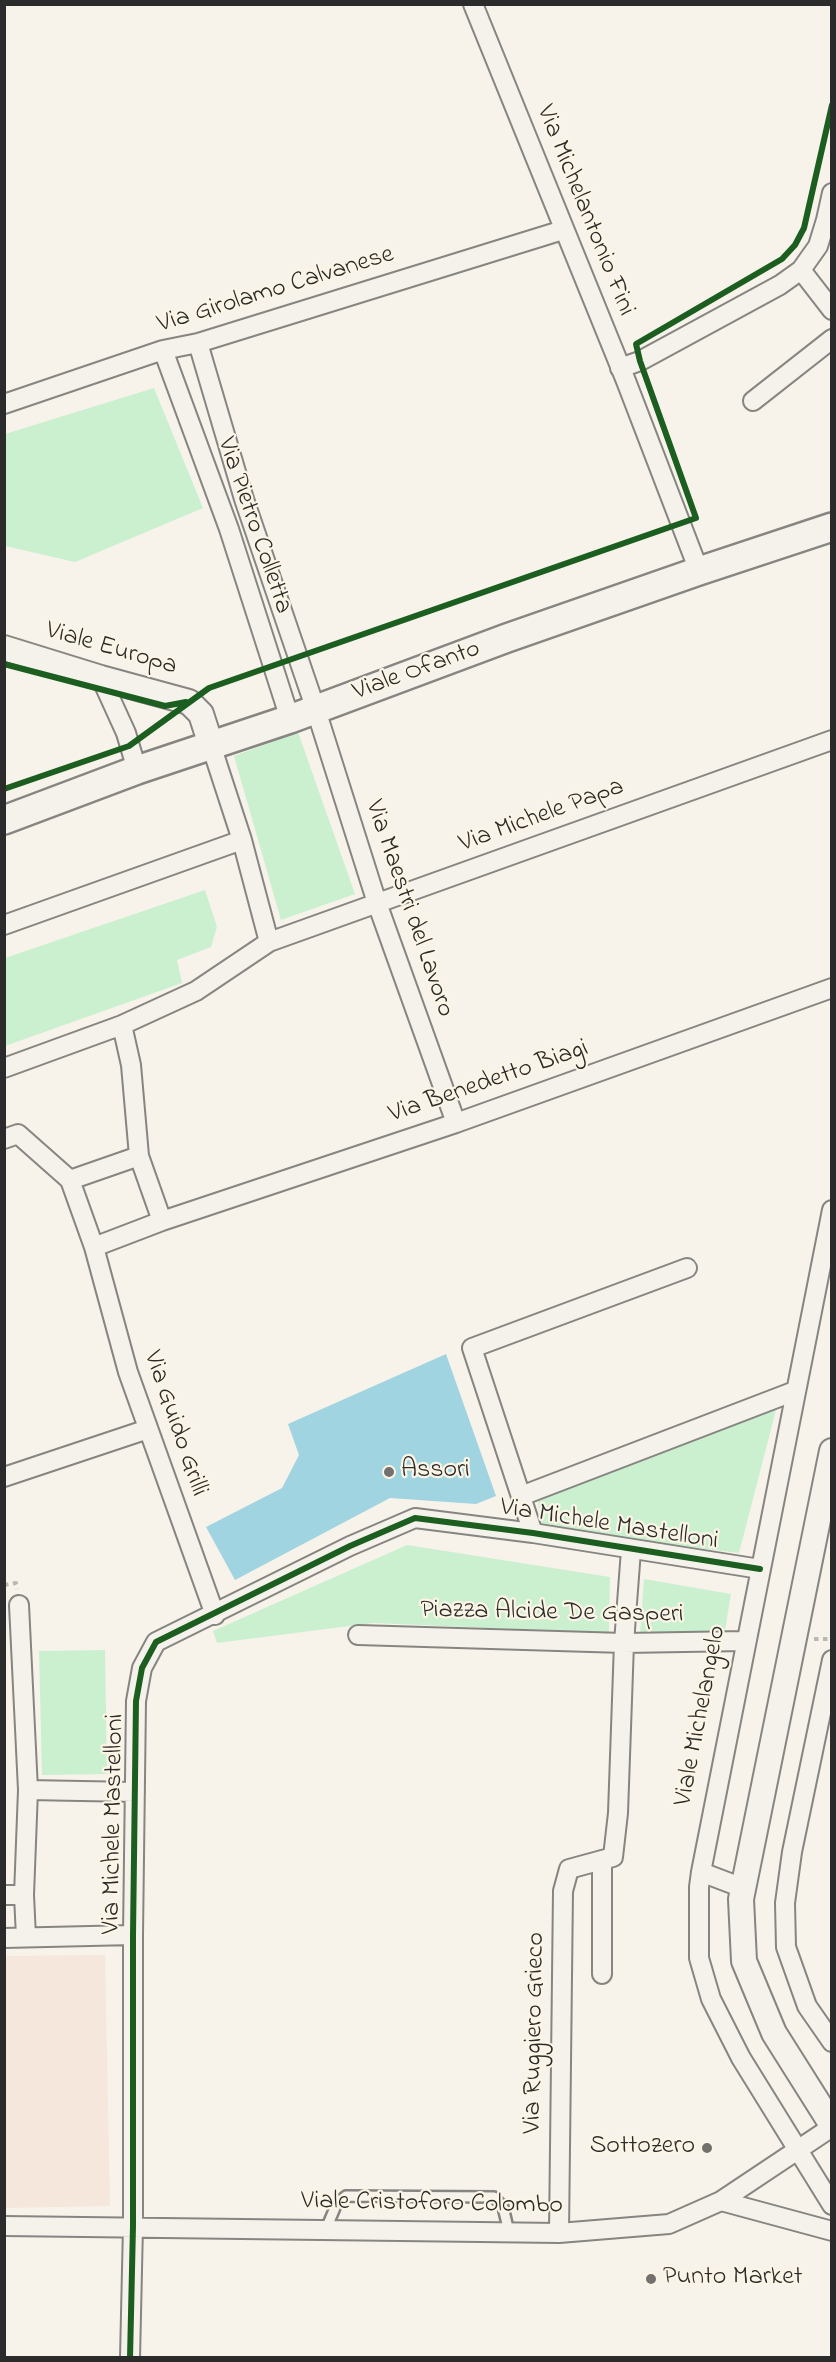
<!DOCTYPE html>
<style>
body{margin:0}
#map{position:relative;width:836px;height:2362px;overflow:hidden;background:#f7f3ea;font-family:"Indie Flower",sans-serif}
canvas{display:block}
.frame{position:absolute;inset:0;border:6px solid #2b2b2b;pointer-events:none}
</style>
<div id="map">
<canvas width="836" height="2362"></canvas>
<div class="frame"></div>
</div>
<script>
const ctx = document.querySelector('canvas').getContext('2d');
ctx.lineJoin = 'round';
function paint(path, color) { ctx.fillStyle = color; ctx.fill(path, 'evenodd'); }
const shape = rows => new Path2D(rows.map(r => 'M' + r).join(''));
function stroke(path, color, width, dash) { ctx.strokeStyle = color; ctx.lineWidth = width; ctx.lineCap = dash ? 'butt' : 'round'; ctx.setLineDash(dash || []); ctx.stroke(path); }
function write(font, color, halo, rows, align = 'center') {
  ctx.font = font + ' "Indie Flower",sans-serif'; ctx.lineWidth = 4.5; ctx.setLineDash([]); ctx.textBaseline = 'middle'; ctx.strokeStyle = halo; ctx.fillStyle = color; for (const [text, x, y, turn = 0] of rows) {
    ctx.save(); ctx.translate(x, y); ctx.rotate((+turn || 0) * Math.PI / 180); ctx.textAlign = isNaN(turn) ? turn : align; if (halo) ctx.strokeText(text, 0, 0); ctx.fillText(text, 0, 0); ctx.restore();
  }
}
const built = shape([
 [105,1955,110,2206,5,2208,5,1956]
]);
const green = shape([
 [154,388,203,508,75,562,5,546,5,434],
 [298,732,355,894,281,920,234,756],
 [205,890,217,927,211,947,177,960,182,983,5,1046,5,958],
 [776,1410,739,1553,543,1529,537,1497],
 [407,1545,610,1577,609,1633,373,1623,217,1643,213,1631],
 [644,1579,731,1594,724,1636,640,1635],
 [105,1650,107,1774,42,1775,39,1651]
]);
const water = shape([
 [446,1354,496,1496,476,1504,390,1498,235,1580,206,1527,282,1488,299,1455,288,1424]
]);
const path = shape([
 [4,1585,16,1583,17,1589],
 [814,1639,832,1639]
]);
const service = shape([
 [326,2229,337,2203,346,2196,494,2197,503,2207,509,2232]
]);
const minor = shape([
 [473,4,626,381,699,571],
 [801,270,832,310],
 [198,343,244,499,316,710,377,903,456,1123],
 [163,350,229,529,290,719],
 [620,368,640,361,780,285,801,270,818,246,826,220,832,193],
 [753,401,832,339],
 [4,404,163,350,198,343,563,230],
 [101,678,126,733,137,770],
 [211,745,242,840,269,942],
 [4,925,242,840],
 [122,1025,131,1065,139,1156],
 [4,1068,122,1025,196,991,269,942,832,740],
 [4,1139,18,1134,70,1180],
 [832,1210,701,1872,699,1887,699,1958,711,1999,741,2058,832,2205],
 [162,1221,139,1156,70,1180,94,1247,162,1221,456,1123,832,988],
 [94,1247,128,1372,215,1615],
 [4,1477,148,1429],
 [521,1496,795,1391],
 [533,1533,472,1348,687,1268],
 [19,1605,28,1790,135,1792],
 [358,1635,624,1643,745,1641],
 [832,1660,792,1852,785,1903,786,1947,807,2006,832,2042],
 [701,1872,743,1888],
 [4,1895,24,1895,26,1937],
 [24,1895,28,1790],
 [4,1938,133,1935],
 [602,1974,602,1860],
 [721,2201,832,2231],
 [4,2226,559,2233,669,2224,721,2201,832,2127],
 [559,2233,563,1891,569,1869,613,1857,618,1813,624,1643,631,1550],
 [130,2358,133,2226,133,1935,136,1701,142,1668,156,1642,350,1546,415,1518,533,1533,760,1569]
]);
const tertiary = shape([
 [4,648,101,678,189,702,201,714,211,745],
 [832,1451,741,1899,744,1961,774,2033,832,2125]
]);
const secondary = shape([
 [4,820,137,770,290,719,507,638,699,571,832,527]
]);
const cycleway = shape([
 [4,664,165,706,186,702],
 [4,789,129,746,209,688,696,518,640,361,636,344,782,259,795,245,804,228,832,105],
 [130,2358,133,2226,133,1935,136,1701,142,1668,156,1642,350,1546,415,1518,533,1533,760,1569]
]);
const markers = [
 [389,1472,6,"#72716e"],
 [707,2148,6,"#72716e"],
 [651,2279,6,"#72716e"]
];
const streetNames = [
 ["Via Michelantonio Fini",584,211,68],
 ["Via Girolamo Calvanese",276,291,-17],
 ["Via Pietro Colletta",253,526,71],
 ["Viale Europa",111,650,16],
 ["Viale Ofanto",417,672,-20],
 ["Via Michele Papa",542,817,-20],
 ["Via Maestri del Lavoro",408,909,71],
 ["Via Benedetto Biagi",489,1083,-19],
 ["Via Guido Grilli",174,1424,71],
 ["Via Michele Mastelloni",609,1526,9],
 ["Piazza Alcide De Gasperi",552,1614,1],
 ["Viale Michelangelo",702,1716,-79],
 ["Via Michele Mastelloni",115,1824,-89],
 ["Via Ruggiero Grieco",536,2033,-89],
 ["Viale Cristoforo Colombo",432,2205,1]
];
const poiNames = [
 ["Assori",401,1472],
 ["Sottozero",695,2148,"right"],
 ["Punto Market",663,2279]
];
paint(built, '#f5e7db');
paint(green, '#caf0d0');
paint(water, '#a0d4e0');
stroke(service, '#878581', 14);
stroke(minor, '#878581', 22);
stroke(tertiary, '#878581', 28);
stroke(secondary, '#878581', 32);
stroke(path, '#bbb8b4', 4, [4.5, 4.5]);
stroke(service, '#f5f2ec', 9);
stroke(minor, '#f5f2ec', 18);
stroke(tertiary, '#f5f2ec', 24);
stroke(secondary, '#f5f2ec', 27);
stroke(cycleway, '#1b5e20', 6);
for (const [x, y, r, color] of markers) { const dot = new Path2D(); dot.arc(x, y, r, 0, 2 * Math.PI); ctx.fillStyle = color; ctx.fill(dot); stroke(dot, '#fcf5e5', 2); }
write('26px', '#2b2b2b', '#fcf5e5', streetNames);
write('26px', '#2b2b2b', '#fcf5e5', poiNames, 'left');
</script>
